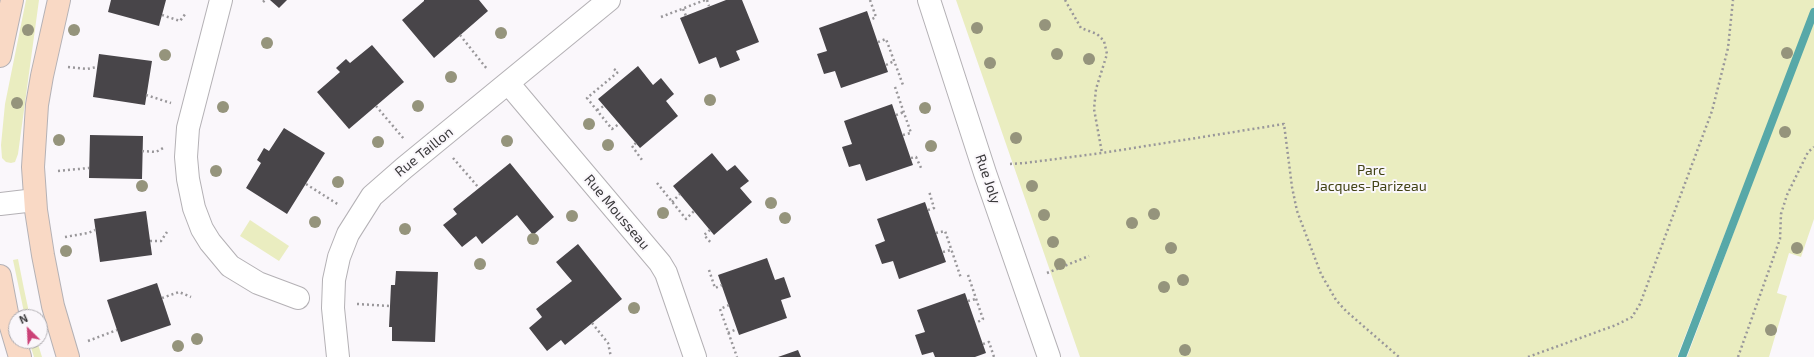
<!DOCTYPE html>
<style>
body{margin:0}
#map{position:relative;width:1814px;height:357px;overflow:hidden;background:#faf7fb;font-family:"Exo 2",sans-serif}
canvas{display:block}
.north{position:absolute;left:8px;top:309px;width:40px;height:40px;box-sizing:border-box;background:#faf7fb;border:1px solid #aeabaf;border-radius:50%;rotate:336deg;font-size:11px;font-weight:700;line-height:16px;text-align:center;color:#3b3a3c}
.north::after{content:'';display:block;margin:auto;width:14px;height:18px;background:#cb4177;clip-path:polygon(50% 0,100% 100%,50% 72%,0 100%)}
</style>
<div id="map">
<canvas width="1814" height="357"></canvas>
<div class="north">N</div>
</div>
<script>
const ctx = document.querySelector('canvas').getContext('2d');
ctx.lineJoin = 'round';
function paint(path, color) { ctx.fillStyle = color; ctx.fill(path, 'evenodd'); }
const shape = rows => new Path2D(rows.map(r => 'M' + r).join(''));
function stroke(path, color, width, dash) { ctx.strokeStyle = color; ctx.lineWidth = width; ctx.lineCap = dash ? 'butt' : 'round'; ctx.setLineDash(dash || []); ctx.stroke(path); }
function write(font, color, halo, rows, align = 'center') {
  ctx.font = font + ' "Exo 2",sans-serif'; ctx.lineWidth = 4; ctx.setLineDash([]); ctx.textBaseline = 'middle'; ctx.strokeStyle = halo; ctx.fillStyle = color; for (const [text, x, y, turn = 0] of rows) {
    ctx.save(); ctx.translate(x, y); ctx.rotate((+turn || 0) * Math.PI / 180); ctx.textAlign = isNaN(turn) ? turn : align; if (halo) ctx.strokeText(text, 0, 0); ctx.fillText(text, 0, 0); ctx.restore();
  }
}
const green = shape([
 [26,0,39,0,18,154,15,162,11,163,6,162,2,158,1,145,5,104],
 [956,0,1814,0,1814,6,1677,357,1080,357],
 [1814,18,1814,219,1801,257,1789,253,1777,293,1787,296,1769,357,1687,357],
 [250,220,289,246,279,261,240,236],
 [18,259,24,289,30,317,25,317,13,260],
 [29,341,37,341,42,357,34,357]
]);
const stream = shape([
 [1682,357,1814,12]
]);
const building = shape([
 [111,0,166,0,159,26,108,12],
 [270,0,287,0,279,8],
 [424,0,479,0,488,11,434,58,402,20,424,1],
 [726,0,742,0,759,42,736,51,740,60,720,68,716,57,699,64,680,18],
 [867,11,888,72,841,88,835,71,824,74,817,54,827,51,819,28],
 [372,45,404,82,349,129,317,92,340,72,336,68,346,59,350,63],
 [99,54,152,61,145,105,93,97],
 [638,66,653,85,661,78,674,94,666,101,678,116,640,148,598,99],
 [892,104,913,165,866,181,860,164,849,167,842,147,852,144,844,121],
 [284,128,325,153,287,214,246,188,261,163,257,160,264,148,269,151],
 [90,135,143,136,142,179,89,178],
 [712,153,727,171,735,165,749,181,740,188,752,202,714,235,673,186],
 [510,163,554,217,533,235,517,215,482,244,476,236,462,247,443,225,457,214,453,209],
 [925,202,946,262,899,279,893,261,882,264,875,245,885,241,877,219],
 [146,211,152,255,100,262,94,219],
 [578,244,622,299,565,345,561,340,547,351,529,328,542,317,536,309,572,281,556,262],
 [767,258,775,280,784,277,791,297,781,300,787,318,739,335,718,275],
 [396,271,438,272,435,342,392,341,392,327,389,327,391,285,395,285],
 [157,283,171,325,121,342,107,300],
 [965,293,986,353,975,357,935,357,933,352,922,355,915,335,925,332,917,310],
 [798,350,801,357,778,357]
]);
const path = shape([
 [707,0,709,6],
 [870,0,876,17,870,20],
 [1065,0,1081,28,1097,34,1104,41,1107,54,1096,89,1094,109,1102,153],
 [263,2,265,0],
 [683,9,686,16],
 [162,15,180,21,186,13],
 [661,17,705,0],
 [460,35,487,69],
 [878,42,886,39,903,85],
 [886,65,894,61],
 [68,67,87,69,97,67],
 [614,69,618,72,587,98,612,129,619,124],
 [895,87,911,133,903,135],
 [146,95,171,103],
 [376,106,404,139],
 [597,110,604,106],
 [896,115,904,112],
 [636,143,632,146,642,160],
 [142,151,156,152,163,148],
 [453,158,479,188],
 [911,158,916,157,922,170],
 [1010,164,1025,163,1102,153,1284,124,1292,187,1297,211,1321,274,1336,300,1346,311,1399,357],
 [58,171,89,168],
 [657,183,686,219,694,211],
 [306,184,339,205],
 [672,202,680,194],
 [928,210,934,208,929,191],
 [710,230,704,235,712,244],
 [936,233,945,231,961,278],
 [65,237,88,233,95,230],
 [150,241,161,241,167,232],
 [943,252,951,250],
 [709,270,715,288,722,285],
 [1047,273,1089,256],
 [968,275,983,319,976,323],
 [162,298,179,292,191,297],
 [968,301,976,299],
 [357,304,390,306],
 [729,305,720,309,737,357],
 [592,323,608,343,611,357],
 [728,333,737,329],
 [88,341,117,330],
 [983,344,989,342,994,357],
 [1528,357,1616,325,1632,317,1640,304,1712,111,1728,48,1733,0],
 [1738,357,1780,239,1781,214,1787,195,1808,152,1814,147]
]);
const minor = shape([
 [221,0,188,128,186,157,188,179,194,208,202,229,210,242,230,266,258,283,298,298],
 [929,0,985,173,1049,357],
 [508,83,660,263,666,273,695,357],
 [338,357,333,308,334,280,339,257,348,234,372,196,404,168,609,0]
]);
const tertiary = shape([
 [0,204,35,200]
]);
const secondary = shape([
 [59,0,42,76,37,105,33,167,36,210,43,255,53,306,68,357],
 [0,56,12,0],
 [0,276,7,313,20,357]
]);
const trees = [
 [1045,25],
 [977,28],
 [28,30],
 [74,30],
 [501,33],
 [267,43],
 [1787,53],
 [1057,54],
 [165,55],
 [1089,59],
 [990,63],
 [451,77],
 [710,100],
 [17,103],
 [418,106],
 [223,107],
 [925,108],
 [589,124],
 [1785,132],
 [1016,138],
 [59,140],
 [507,141],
 [378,142],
 [608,145],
 [931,146],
 [216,171],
 [338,182],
 [142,186],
 [1032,186],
 [771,203],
 [663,213],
 [1154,214],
 [1044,215],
 [572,216],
 [785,218],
 [315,222],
 [1132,223],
 [405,229],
 [533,239],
 [1053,242],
 [1171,248],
 [1797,248],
 [66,251],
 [480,264],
 [1060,264],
 [1183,280],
 [1164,287],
 [634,308],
 [1771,330],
 [197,339],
 [178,346],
 [1185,350]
];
const streetNames = [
 ["Rue Taillon",424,152,-39],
 ["Rue Joly",988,179,71],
 ["Rue Mousseau",617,212,50]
];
const parkNames = [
 ["Parc",1371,170],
 ["Jacques-Parizeau",1371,186]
];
paint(green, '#eaedc0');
stroke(stream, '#57a8a8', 8);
paint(building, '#484549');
stroke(minor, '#b4b1b5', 24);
stroke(tertiary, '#b4b1b5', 24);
stroke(secondary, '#b4b1b5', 24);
stroke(path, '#99979a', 2.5, [2, 3]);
stroke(minor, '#fff', 22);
stroke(tertiary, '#fff', 22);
stroke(secondary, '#f9d9c5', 22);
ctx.fillStyle = '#95947c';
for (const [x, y] of trees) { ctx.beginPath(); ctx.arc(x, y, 6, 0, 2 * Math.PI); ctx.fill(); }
write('14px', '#3b3a3c', '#faf7fb', streetNames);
write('14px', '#424315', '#faf7fb', parkNames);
</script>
